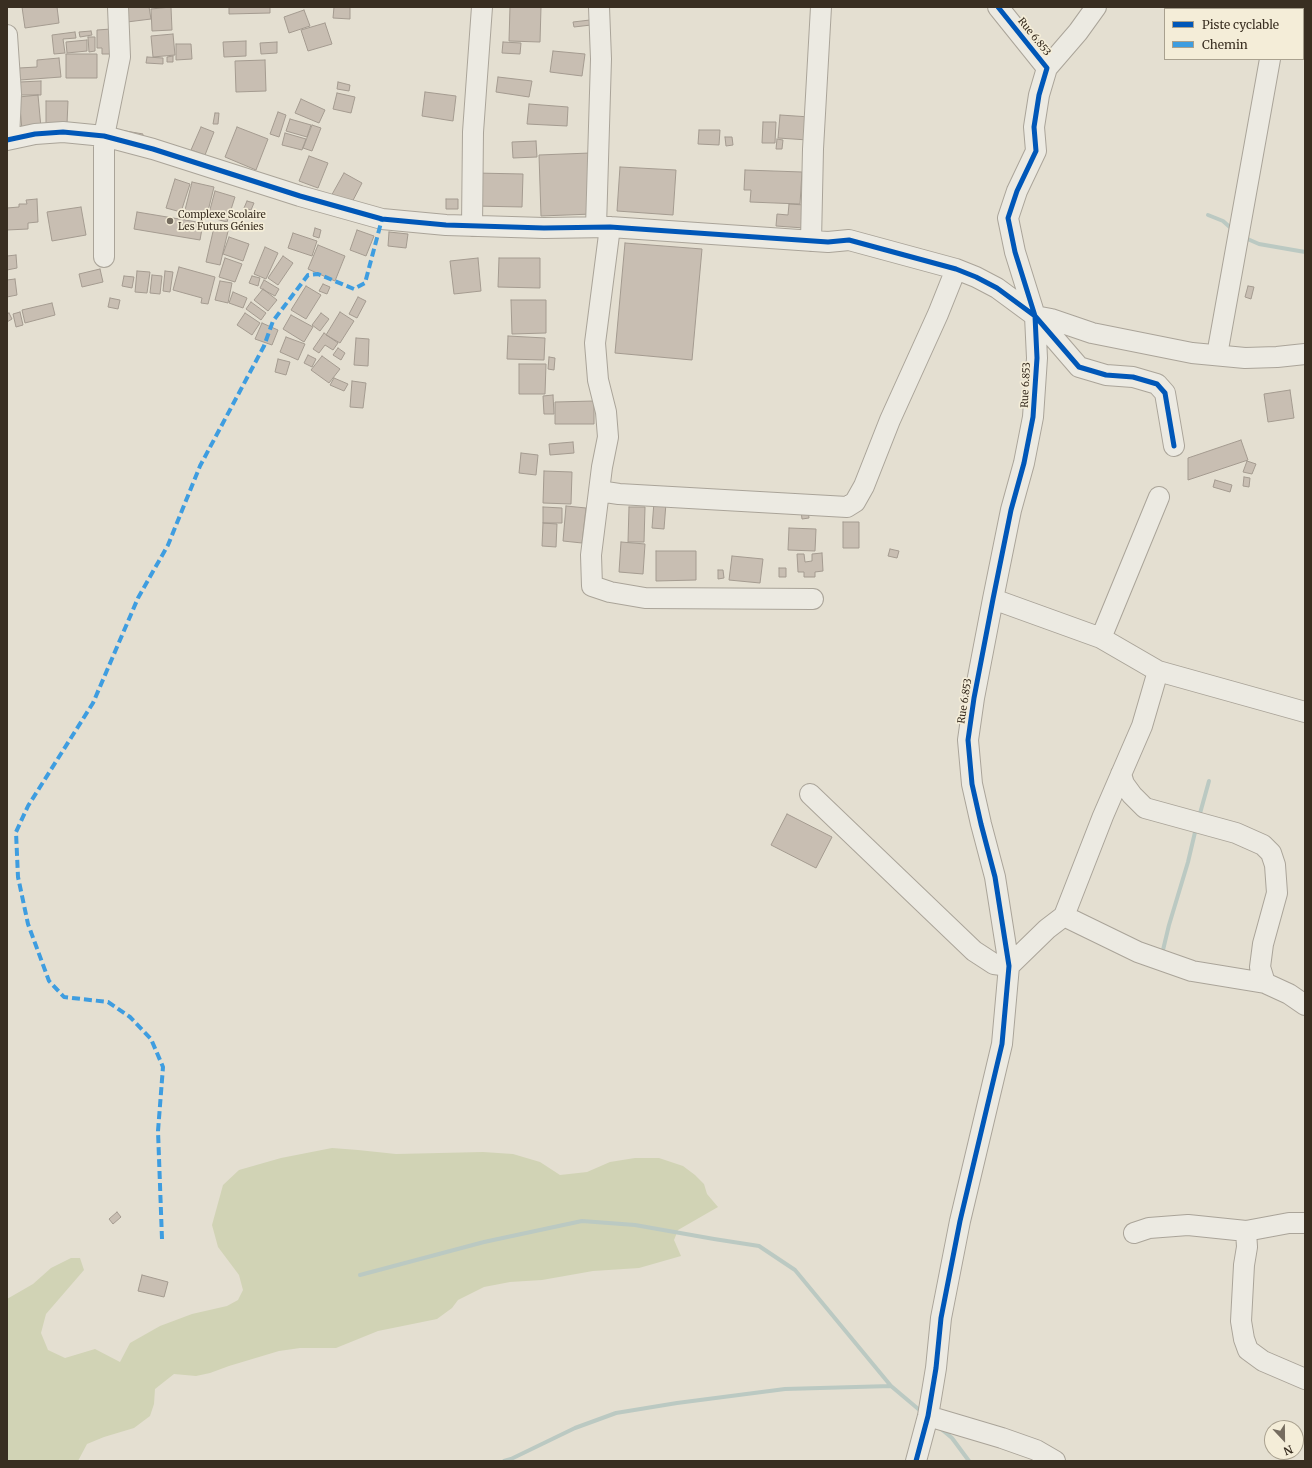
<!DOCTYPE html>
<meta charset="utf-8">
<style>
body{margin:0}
#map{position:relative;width:1312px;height:1468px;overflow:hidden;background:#e4dfd1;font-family:Merriweather,serif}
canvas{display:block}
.frame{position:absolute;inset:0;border:8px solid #392e21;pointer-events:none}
.legend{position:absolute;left:1164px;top:8px;width:140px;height:52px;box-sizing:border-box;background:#f4edd8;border:1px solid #a9a18f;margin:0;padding:5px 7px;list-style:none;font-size:12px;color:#392e21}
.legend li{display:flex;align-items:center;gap:8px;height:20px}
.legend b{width:20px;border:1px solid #a9a18f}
.north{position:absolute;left:1264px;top:1420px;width:40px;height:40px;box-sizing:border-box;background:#f4edd8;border:1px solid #a9a18f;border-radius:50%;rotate:158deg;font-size:11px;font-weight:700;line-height:16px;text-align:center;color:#392e21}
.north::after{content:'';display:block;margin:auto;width:14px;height:18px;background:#756c5f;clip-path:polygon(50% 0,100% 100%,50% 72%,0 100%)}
</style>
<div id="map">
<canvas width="1312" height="1468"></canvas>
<div class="frame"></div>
<ul class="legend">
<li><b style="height:5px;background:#0057b8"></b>Piste cyclable</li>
<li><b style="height:5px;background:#3e9de0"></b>Chemin</li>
</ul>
<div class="north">N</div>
</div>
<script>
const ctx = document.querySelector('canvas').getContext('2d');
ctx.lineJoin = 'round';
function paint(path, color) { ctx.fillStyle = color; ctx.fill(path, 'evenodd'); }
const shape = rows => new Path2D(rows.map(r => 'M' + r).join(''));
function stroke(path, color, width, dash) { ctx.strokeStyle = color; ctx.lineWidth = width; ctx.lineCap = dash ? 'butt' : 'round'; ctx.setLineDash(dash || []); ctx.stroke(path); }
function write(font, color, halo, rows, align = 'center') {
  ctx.font = font + ' Merriweather,serif'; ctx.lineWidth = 3.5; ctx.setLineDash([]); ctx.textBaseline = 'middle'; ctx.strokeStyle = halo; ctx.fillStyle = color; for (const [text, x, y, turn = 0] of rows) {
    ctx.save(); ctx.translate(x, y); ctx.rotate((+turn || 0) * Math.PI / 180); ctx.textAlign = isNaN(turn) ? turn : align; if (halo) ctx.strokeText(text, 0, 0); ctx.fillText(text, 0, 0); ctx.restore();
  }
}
const green = shape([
 [332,1148,358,1150,396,1154,483,1152,513,1154,540,1162,560,1175,587,1172,610,1162,635,1158,659,1158,683,1166,695,1175,704,1184,707,1194,718,1207,678,1230,674,1240,681,1256,639,1268,593,1271,542,1280,510,1282,484,1287,458,1300,452,1308,437,1319,378,1331,336,1348,300,1348,279,1351,229,1366,210,1373,196,1376,174,1374,155,1389,154,1404,150,1416,134,1428,104,1437,87,1444,78,1461,7,1461,7,1299,33,1284,51,1268,71,1258,80,1258,84,1270,46,1314,41,1333,48,1350,65,1358,95,1349,120,1362,130,1343,160,1326,192,1314,227,1306,238,1300,243,1290,239,1275,218,1247,212,1225,223,1185,239,1170,281,1158]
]);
const stream = shape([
 [1208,215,1223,221,1233,230],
 [1243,237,1259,244,1305,252],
 [1199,817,1209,781],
 [1163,950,1169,925,1188,862,1196,828],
 [360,1275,484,1242,582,1221,635,1225,714,1239,759,1246,795,1270,891,1386,923,1413],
 [940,1428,952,1438,969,1461],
 [504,1461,511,1459,575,1428,616,1413,677,1403,785,1389,891,1386]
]);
const building = shape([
 [22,7,57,7,59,23,25,28,22,7],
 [126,7,149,7,151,19,127,22,126,7],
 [171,7,172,30,152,31,151,9,171,7],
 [229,7,270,7,270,13,229,14,229,7],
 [334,7,350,7,350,19,333,18,334,7],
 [510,7,541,7,540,42,509,41,510,7],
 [304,10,310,26,289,33,284,17,304,10],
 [590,20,591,25,574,27,573,22,590,20],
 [325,23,332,44,308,51,301,30,325,23],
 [111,29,111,54,102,54,102,48,97,48,97,30,111,29],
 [91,31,92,35,80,37,79,32,91,31],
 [75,32,76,38,63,39,65,53,54,54,52,35,75,32],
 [173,34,175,55,153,57,151,36,173,34],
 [88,37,95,37,95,51,89,52,88,37],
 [87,40,87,51,67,53,66,42,87,40],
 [246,41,246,56,224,57,223,42,246,41],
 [277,42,277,53,261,54,260,43,277,42],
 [503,42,521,43,520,54,502,53,503,42],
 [176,44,191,44,192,59,176,60,176,44],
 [553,51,585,54,582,76,550,72,553,51],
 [66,54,97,54,97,78,66,78,66,54],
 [173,56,173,62,167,62,167,57,173,56],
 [147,57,163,58,163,64,146,63,147,57],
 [59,58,61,77,20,80,19,68,37,67,37,60,59,58],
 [265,60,266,91,236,92,235,61,265,60],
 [498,77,532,81,529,97,496,92,498,77],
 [41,81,41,95,20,95,20,82,41,81],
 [338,82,350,85,349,91,337,89,338,82],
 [425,92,456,96,453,121,422,116,425,92],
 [337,93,355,97,351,113,333,109,337,93],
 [38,95,41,128,22,130,19,97,38,95],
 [301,99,325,110,319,123,295,113,301,99],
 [46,101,68,101,67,124,46,123,46,101],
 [529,104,568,107,567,126,527,124,529,104],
 [278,112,286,115,279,137,270,134,278,112],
 [215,113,219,113,218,124,213,124,215,113],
 [780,115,810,117,808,140,778,138,780,115],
 [290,119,311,125,307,137,286,131,290,119],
 [763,122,776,122,775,143,762,143,763,122],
 [312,125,321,128,312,151,303,148,312,125],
 [201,127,214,132,205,155,191,150,201,127],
 [237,127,268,139,256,170,225,157,237,127],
 [120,130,143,134,142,140,119,137,120,130],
 [699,130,720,130,719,145,698,144,699,130],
 [285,133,306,139,302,150,282,145,285,133],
 [725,137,732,137,733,145,726,146,725,137],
 [777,139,783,140,782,149,776,149,777,139],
 [536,141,537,157,513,158,512,142,536,141],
 [590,153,592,214,541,216,539,155,590,153],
 [309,156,328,163,318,188,299,181,309,156],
 [620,167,676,170,673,215,617,211,620,167],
 [745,170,802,172,800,204,750,202,751,190,744,190,745,170],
 [344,173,362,183,349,208,330,198,344,173],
 [475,173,523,174,522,207,474,206,475,173],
 [175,179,190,184,181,212,166,208,175,179],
 [192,182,214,187,206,219,184,214,192,182],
 [215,191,235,197,227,222,208,217,215,191],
 [37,199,38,222,28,223,28,229,7,230,7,208,19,207,19,204,27,204,26,200,37,199],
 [446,199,458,199,458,209,446,209,446,199],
 [247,201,254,203,251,210,244,208,247,201],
 [789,204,805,205,804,228,776,226,777,214,788,215,789,204],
 [81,207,86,235,52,241,47,212,81,207],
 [137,212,203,223,200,240,134,229,137,212],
 [215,223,229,227,220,265,206,262,215,223],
 [315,228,321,230,319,238,313,236,315,228],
 [357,230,374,236,366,256,350,250,357,230],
 [389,232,408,234,406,248,388,246,389,232],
 [293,233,317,241,312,256,288,248,293,233],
 [229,237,249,244,243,261,223,254,229,237],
 [625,243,702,249,692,360,615,353,625,243],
 [318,245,345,256,335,281,308,269,318,245],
 [265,247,278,253,266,279,254,274,265,247],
 [16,255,17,268,7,270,7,256,16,255],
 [283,256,293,263,278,285,268,278,283,256],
 [225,258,242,264,235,282,219,277,225,258],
 [478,258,481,291,454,294,450,261,478,258],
 [499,258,540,258,540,288,498,287,499,258],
 [179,267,215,277,208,304,201,303,202,298,173,290,179,267],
 [100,269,103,282,82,287,79,274,100,269],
 [137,271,150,272,147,293,135,292,137,271],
 [165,271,173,272,170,292,163,291,165,271],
 [152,275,162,276,160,294,150,293,152,275],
 [124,276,134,277,132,288,122,286,124,276],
 [252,276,260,278,258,286,249,283,252,276],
 [15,279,17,295,7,297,7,280,15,279],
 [264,280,279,289,275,296,260,288,264,280],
 [220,281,232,283,228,303,215,300,220,281],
 [323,284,330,287,327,294,319,291,323,284],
 [306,286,321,295,306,319,291,310,306,286],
 [1248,286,1254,287,1251,299,1245,297,1248,286],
 [263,289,277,300,268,311,254,300,263,289],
 [233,292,247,298,243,308,229,303,233,292],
 [358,297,366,301,357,318,349,314,358,297],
 [110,298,120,300,118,309,108,307,110,298],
 [511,300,546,300,546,333,512,334,511,300],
 [251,302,266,313,261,320,246,309,251,302],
 [52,303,55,315,25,323,22,310,52,303],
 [20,312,23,325,16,327,13,314,20,312],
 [340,312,354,321,340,343,326,335,340,312],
 [9,313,12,319,7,322,7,314,9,313],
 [245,313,260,323,252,335,237,325,245,313],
 [321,313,329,319,320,331,312,325,321,313],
 [291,315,313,327,304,342,283,329,291,315],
 [262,323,278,330,272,345,255,339,262,323],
 [324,333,338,343,333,350,325,345,319,353,313,349,324,333],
 [508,336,545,338,544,360,507,359,508,336],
 [286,337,305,344,298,360,280,352,286,337],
 [356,338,369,339,368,366,354,365,356,338],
 [338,348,345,353,341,360,333,355,338,348],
 [308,355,316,359,312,367,304,363,308,355],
 [322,356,340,369,329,383,311,370,322,356],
 [549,357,555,358,554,370,548,369,549,357],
 [278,359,290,362,286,375,275,372,278,359],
 [519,364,546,364,545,394,519,394,519,364],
 [334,378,348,384,344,391,330,385,334,378],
 [352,381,366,383,363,408,350,407,352,381],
 [1290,390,1294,418,1268,422,1264,394,1290,390],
 [553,395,554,414,544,414,543,396,553,395],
 [594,401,594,424,555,424,555,402,594,401],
 [1241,440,1248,460,1188,480,1188,458,1241,440],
 [573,442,574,453,550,455,549,444,573,442],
 [521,453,538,455,536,475,519,473,521,453],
 [1247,461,1256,464,1252,474,1243,472,1247,461],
 [544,471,572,472,571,504,543,503,544,471],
 [1244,477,1250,478,1249,487,1243,486,1244,477],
 [1215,480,1232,485,1230,492,1213,487,1215,480],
 [654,502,666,503,664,529,652,528,654,502],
 [566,506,586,508,582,543,563,541,566,506],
 [543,507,562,508,562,523,543,523,543,507],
 [629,507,645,507,644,542,628,542,629,507],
 [808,510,809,518,802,519,801,511,808,510],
 [843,522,859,522,859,548,843,548,843,522],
 [543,523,557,524,556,547,542,546,543,523],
 [789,528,816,529,815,551,788,550,789,528],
 [621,542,645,544,643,574,619,572,621,542],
 [890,549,899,551,897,558,888,556,890,549],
 [656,551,696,551,696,580,656,581,656,551],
 [822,553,823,571,815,572,815,577,804,577,804,572,798,572,797,554,804,554,805,562,812,561,812,554,822,553],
 [732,556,763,559,760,583,729,580,732,556],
 [779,568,786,568,786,577,779,577,779,568],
 [718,570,723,570,724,578,718,579,718,570],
 [787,814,832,837,816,868,771,845,787,814],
 [117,1212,121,1217,113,1224,109,1219,117,1212],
 [142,1275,168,1282,164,1297,138,1291,142,1275]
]);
const minor = shape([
 [1279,9,1279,7],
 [7,35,11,94,9,139],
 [1047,68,1078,32,1096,7],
 [7,140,35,134,63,132,104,136,153,149,300,196,382,219,446,225,544,228,610,227,828,242,849,240,956,269,976,277,997,288,1035,316,1079,367,1106,375,1133,377,1157,384,1165,393,1174,446],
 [472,226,473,132,482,7],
 [596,227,601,59,599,7],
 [610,227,595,343,598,380,606,412,608,437,602,467,591,555,592,586,610,592,645,598,813,599],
 [811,241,813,149,821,7],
 [104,257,104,136,120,57,118,7],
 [1035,316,1051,319,1092,333,1192,353,1245,358,1277,357,1305,354],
 [1217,355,1270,59],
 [599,491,619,494,847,507,855,502,864,486,890,420,938,314,956,269],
 [993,599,1101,638,1158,671,1305,712],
 [1101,638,1159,497],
 [1121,774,1124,784,1132,795,1145,808,1236,833,1263,845,1271,853,1275,865,1277,893,1263,944,1260,967,1265,983],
 [810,794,974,951,994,964,1009,966,1047,929,1064,916,1103,816,1142,726,1158,671],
 [1064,916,1138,952,1192,971,1265,983,1289,994,1305,1005],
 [1246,1231,1247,1247,1244,1265,1241,1321,1244,1339,1248,1350,1263,1361,1305,1379],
 [1134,1233,1149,1228,1188,1225,1246,1231,1289,1223,1305,1223],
 [928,1416,1002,1438,1036,1450,1055,1461],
 [916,1461,928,1416,936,1368,941,1318,960,1221,1002,1044,1009,966,995,877,981,824,972,784,968,740,974,698,993,599,1011,510,1024,463,1033,417,1037,358,1035,316,1015,252,1008,218,1017,191,1036,151,1034,127,1039,95,1047,68,998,7]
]);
const quiet = shape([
 [162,1239,158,1131,163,1067,151,1039,130,1017,108,1002,64,997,49,981,28,924,18,877,16,832,28,806,93,703,138,598,168,545,200,466,264,346,273,321,308,275,318,274,354,289,365,283,382,219]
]);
const cycleway = shape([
 [7,140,35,134,63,132,104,136,153,149,300,196,382,219,446,225,544,228,610,227,828,242,849,240,956,269,976,277,997,288,1035,316,1079,367,1106,375,1133,377,1157,384,1165,393,1174,446],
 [916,1461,928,1416,936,1368,941,1318,960,1221,1002,1044,1009,966,995,877,981,824,972,784,968,740,974,698,993,599,1011,510,1024,463,1033,417,1037,358,1035,316,1015,252,1008,218,1017,191,1036,151,1034,127,1039,95,1047,68,998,7]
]);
const markers = [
 [170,221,4,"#756c5f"]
];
const streetNames = [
 ["Rue 6.853",1034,37,51],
 ["Rue 6.853",1026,385,-87],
 ["Rue 6.853",965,701,-81]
];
const poiNames = [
 ["Complexe Scolaire",178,215],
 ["Les Futurs Génies",178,227]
];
paint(green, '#d1d3b5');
stroke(stream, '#bbc9c2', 4);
paint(building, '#c8beb2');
stroke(building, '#a49b90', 1);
stroke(minor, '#aaa499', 22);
stroke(minor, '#eceae2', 20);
stroke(quiet, '#3e9de0', 4, [8, 4]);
stroke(cycleway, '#0057b8', 5);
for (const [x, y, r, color] of markers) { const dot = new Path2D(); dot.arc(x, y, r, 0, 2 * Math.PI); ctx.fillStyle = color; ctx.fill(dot); stroke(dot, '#f4edd8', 1.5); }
write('10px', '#392e21', '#f4edd8', streetNames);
write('10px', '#392e21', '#f4edd8', poiNames, 'left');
</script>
